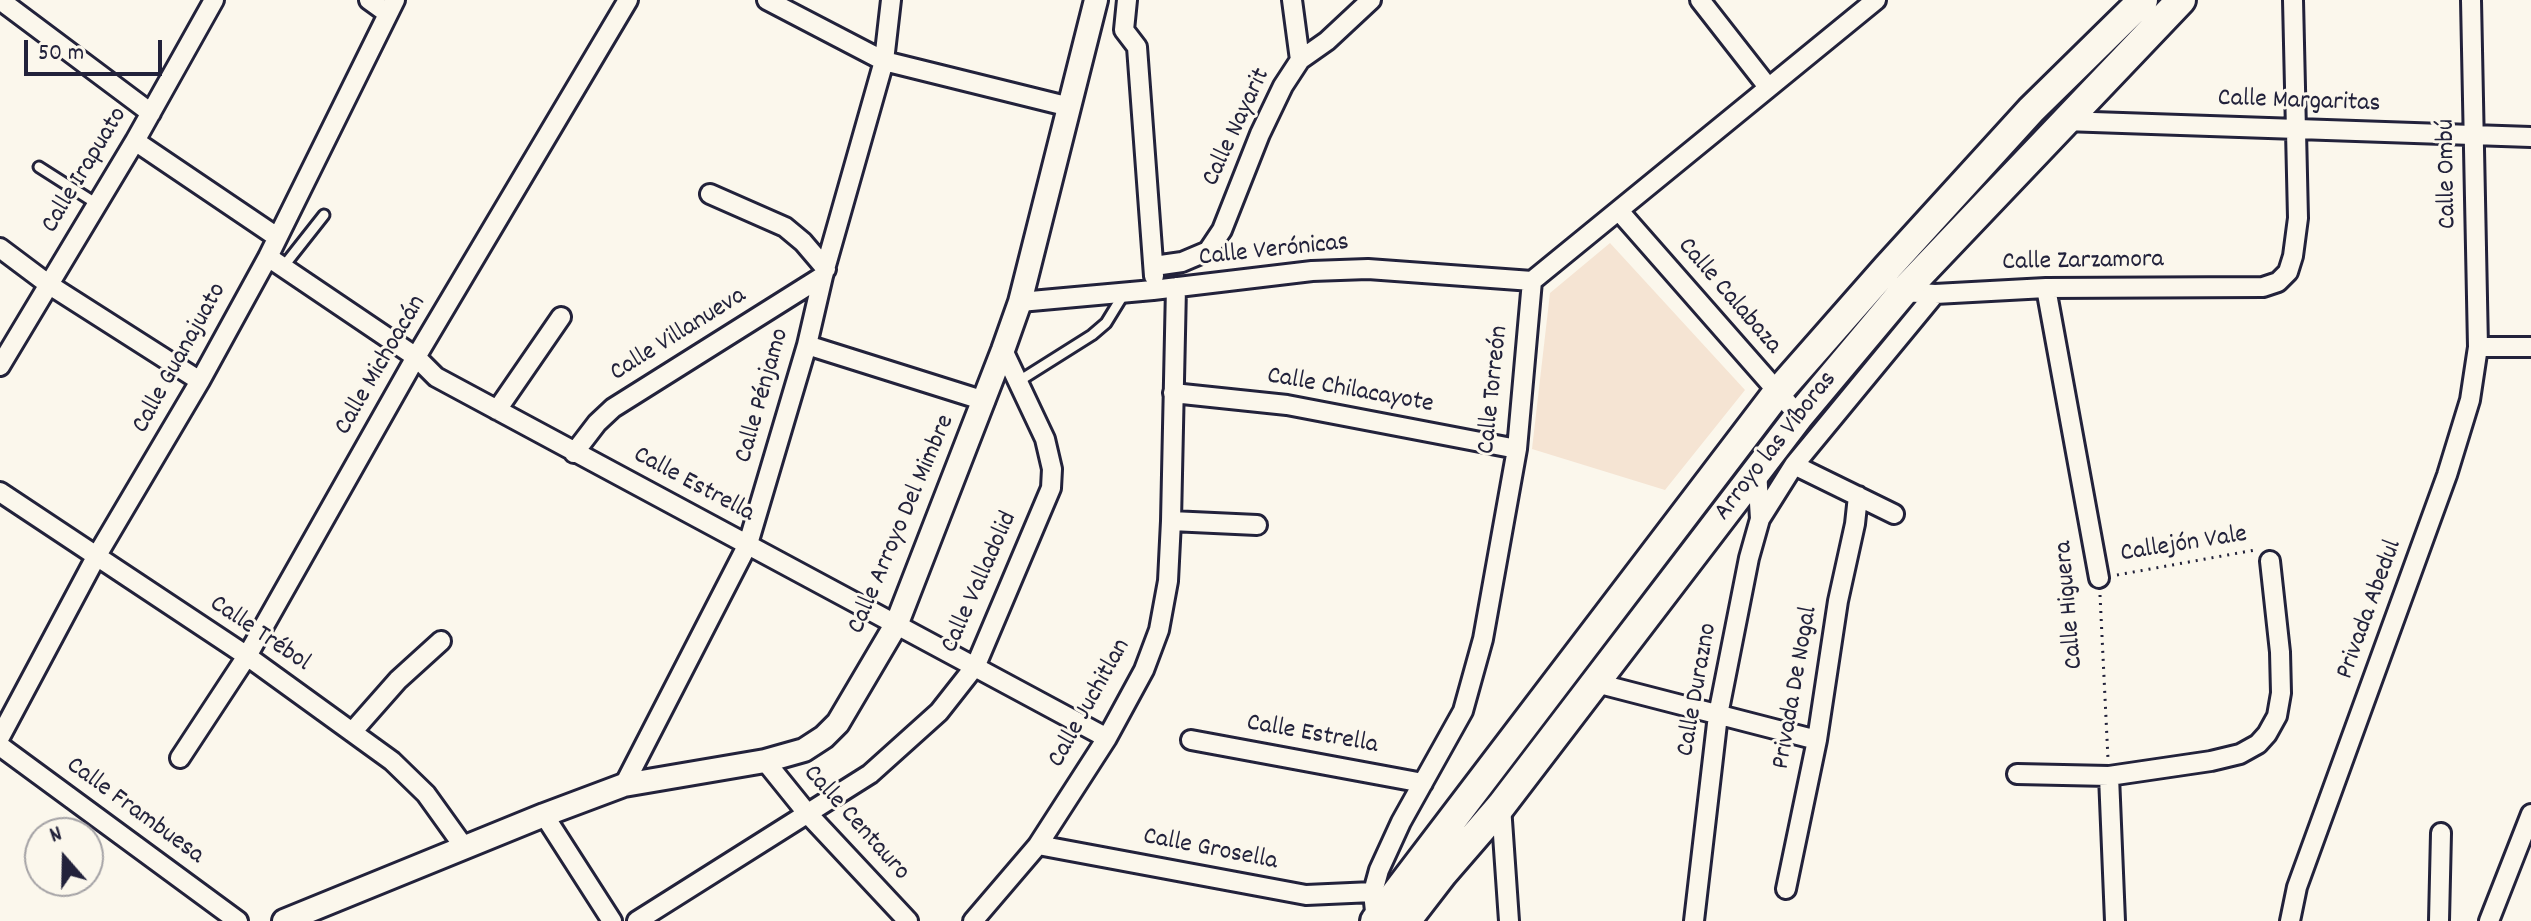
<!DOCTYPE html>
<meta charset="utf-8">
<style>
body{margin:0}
#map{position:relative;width:2531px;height:921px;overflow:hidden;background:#fbf7ec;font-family:Dekko,sans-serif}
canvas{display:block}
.north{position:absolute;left:24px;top:817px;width:80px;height:80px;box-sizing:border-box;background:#fbf7ec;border:2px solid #a4a2a5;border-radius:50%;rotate:340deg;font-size:22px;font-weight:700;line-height:32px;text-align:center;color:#22223b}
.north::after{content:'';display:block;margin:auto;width:28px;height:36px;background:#22223b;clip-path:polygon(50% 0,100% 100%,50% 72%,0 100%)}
.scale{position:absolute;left:24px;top:40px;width:138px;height:36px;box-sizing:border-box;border:4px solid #22223b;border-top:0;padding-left:10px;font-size:24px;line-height:28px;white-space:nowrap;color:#22223b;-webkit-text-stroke:6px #fbf7ec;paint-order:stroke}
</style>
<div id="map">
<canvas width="2531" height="921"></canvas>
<div class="north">N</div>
<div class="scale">50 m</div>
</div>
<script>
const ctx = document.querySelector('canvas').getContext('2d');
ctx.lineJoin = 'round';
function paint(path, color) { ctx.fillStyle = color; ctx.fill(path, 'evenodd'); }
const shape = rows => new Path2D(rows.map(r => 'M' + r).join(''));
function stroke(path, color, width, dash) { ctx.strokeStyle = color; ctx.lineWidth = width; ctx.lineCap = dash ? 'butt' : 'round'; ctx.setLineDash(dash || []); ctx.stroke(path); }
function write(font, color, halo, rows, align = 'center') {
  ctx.font = font + ' Dekko,sans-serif'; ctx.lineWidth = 6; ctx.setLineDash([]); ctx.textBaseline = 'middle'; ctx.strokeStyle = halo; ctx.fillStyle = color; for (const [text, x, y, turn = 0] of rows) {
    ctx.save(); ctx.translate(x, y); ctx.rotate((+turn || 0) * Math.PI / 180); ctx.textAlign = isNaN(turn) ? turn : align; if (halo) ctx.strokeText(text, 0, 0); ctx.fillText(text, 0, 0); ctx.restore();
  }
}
const built = shape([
 [1610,243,1745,390,1665,490,1532,449,1550,293]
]);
const path = shape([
 [2117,575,2255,550],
 [2100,595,2108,759]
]);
const service = shape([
 [39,167,97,204],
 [283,267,324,215],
 [1019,381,1092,335,1106,323,1125,292]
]);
const minor = shape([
 [0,0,151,113],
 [369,0,387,13],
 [767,0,884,61,1070,107],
 [1127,0,1124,30,1137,47,1154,276],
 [1292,0,1300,60],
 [1700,0,1768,87],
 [2064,121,2531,137],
 [135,141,277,237],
 [710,194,785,227,803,242,826,269],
 [1619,211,1799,416],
 [0,248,48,284,200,381],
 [268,257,416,357,436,377,1107,738],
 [1154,266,1182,262,1208,251,1222,230,1260,134,1283,86,1300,60,1327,41,1371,0],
 [2046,288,2099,578],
 [1903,292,1935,294,2046,288,2263,287,2278,282,2288,272,2293,256,2298,218,2293,0],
 [1020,302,1153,290,1312,271,1368,269,1532,281],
 [807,345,985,401],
 [2478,347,2531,347],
 [0,366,135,141,214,0],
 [1173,393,1287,405,1517,449],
 [497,410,561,317],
 [574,453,597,423,613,408,823,276],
 [1794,465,1894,514],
 [0,492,247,656,392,761,426,794,464,847],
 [1760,519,1794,465,1935,294],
 [1171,521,1257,525],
 [1596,683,1817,740],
 [353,731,398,680,441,641],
 [0,737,96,557,200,381,268,257,395,0],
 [1191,740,1423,783],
 [0,746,238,921],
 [180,758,247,656,416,357,628,0],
 [765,761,807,813,908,921],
 [2017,774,2109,776,2211,761,2240,754,2258,744,2267,734,2277,716,2281,693,2280,652,2270,561],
 [2109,776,2115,921],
 [624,785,748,544,807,345,823,276,884,61,891,0],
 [1501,806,1509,921],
 [544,815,612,921],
 [1038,845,1306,895,1373,892],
 [1786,889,1817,740,1838,601,1855,524,1858,496],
 [637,921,870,774,939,712,976,665,1051,488,1052,469,1045,439,1003,350],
 [973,921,1038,845,1107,738,1144,670,1159,630,1168,581,1171,521,1176,287],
 [1376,921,1373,892,1379,870,1401,822,1463,711,1483,639,1517,449,1532,281,1876,0],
 [1694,921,1718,715,1749,558,1760,519,1757,470],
 [2290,921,2297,887,2447,475,2470,400,2478,347,2471,0],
 [2439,921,2441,833],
 [2489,921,2531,814]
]);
const tertiary = shape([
 [284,921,544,815,624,785,765,761,804,750,824,737,838,723,897,623,1003,350,1020,302,1096,0]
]);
const primary = shape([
 [1375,921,1777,393,1887,268,2031,110,2143,0],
 [1406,921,1443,873,1501,806,1799,416,1903,292,2181,0]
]);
const streetNames = [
 ["Calle Margaritas",2299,103,2],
 ["Calle Nayarit",1238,128,-65],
 ["Calle Irapuato",86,171,-59],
 ["Calle Ombú",2449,174,-91],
 ["Calle Verónicas",1274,252,-6],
 ["Calle Zarzamora",2083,263,-1],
 ["Calle Calabaza",1728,297,49],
 ["Calle Villanueva",679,336,-32],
 ["Calle Guanajuato",181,359,-61],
 ["Calle Michoacán",382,366,-60],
 ["Calle Torreón",1495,390,-84],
 ["Calle Chilacayote",1350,392,10],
 ["Calle Pénjamo",764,396,-74],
 ["Arroyo las Víboras",1777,447,-52],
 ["Calle Estrella",693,486,28],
 ["Calle Arroyo Del Mimbre",903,525,-67],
 ["Callejón Vale",2184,546,-9],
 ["Calle Valladolid",981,583,-66],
 ["Calle Higuera",2071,605,-95],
 ["Privada Abedul",2371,610,-70],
 ["Calle Trébol",259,635,34],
 ["Privada De Nogal",1797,688,-80],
 ["Calle Durazno",1699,690,-80],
 ["Calle Juchitlan",1091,704,-61],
 ["Calle Estrella",1312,736,10],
 ["Calle Frambuesa",134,812,36],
 ["Calle Centauro",855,824,48],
 ["Calle Grosella",1210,851,11]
];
paint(built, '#f5e4d3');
stroke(service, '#22223b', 15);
stroke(minor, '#22223b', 24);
stroke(tertiary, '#22223b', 28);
stroke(primary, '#22223b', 34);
stroke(path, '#22223b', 3, [2, 6]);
stroke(service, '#fbf7ec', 9);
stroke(minor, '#fbf7ec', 18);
stroke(tertiary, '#fbf7ec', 22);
stroke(primary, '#fbf7ec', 28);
write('26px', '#22223b', '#fbf7ec', streetNames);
</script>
